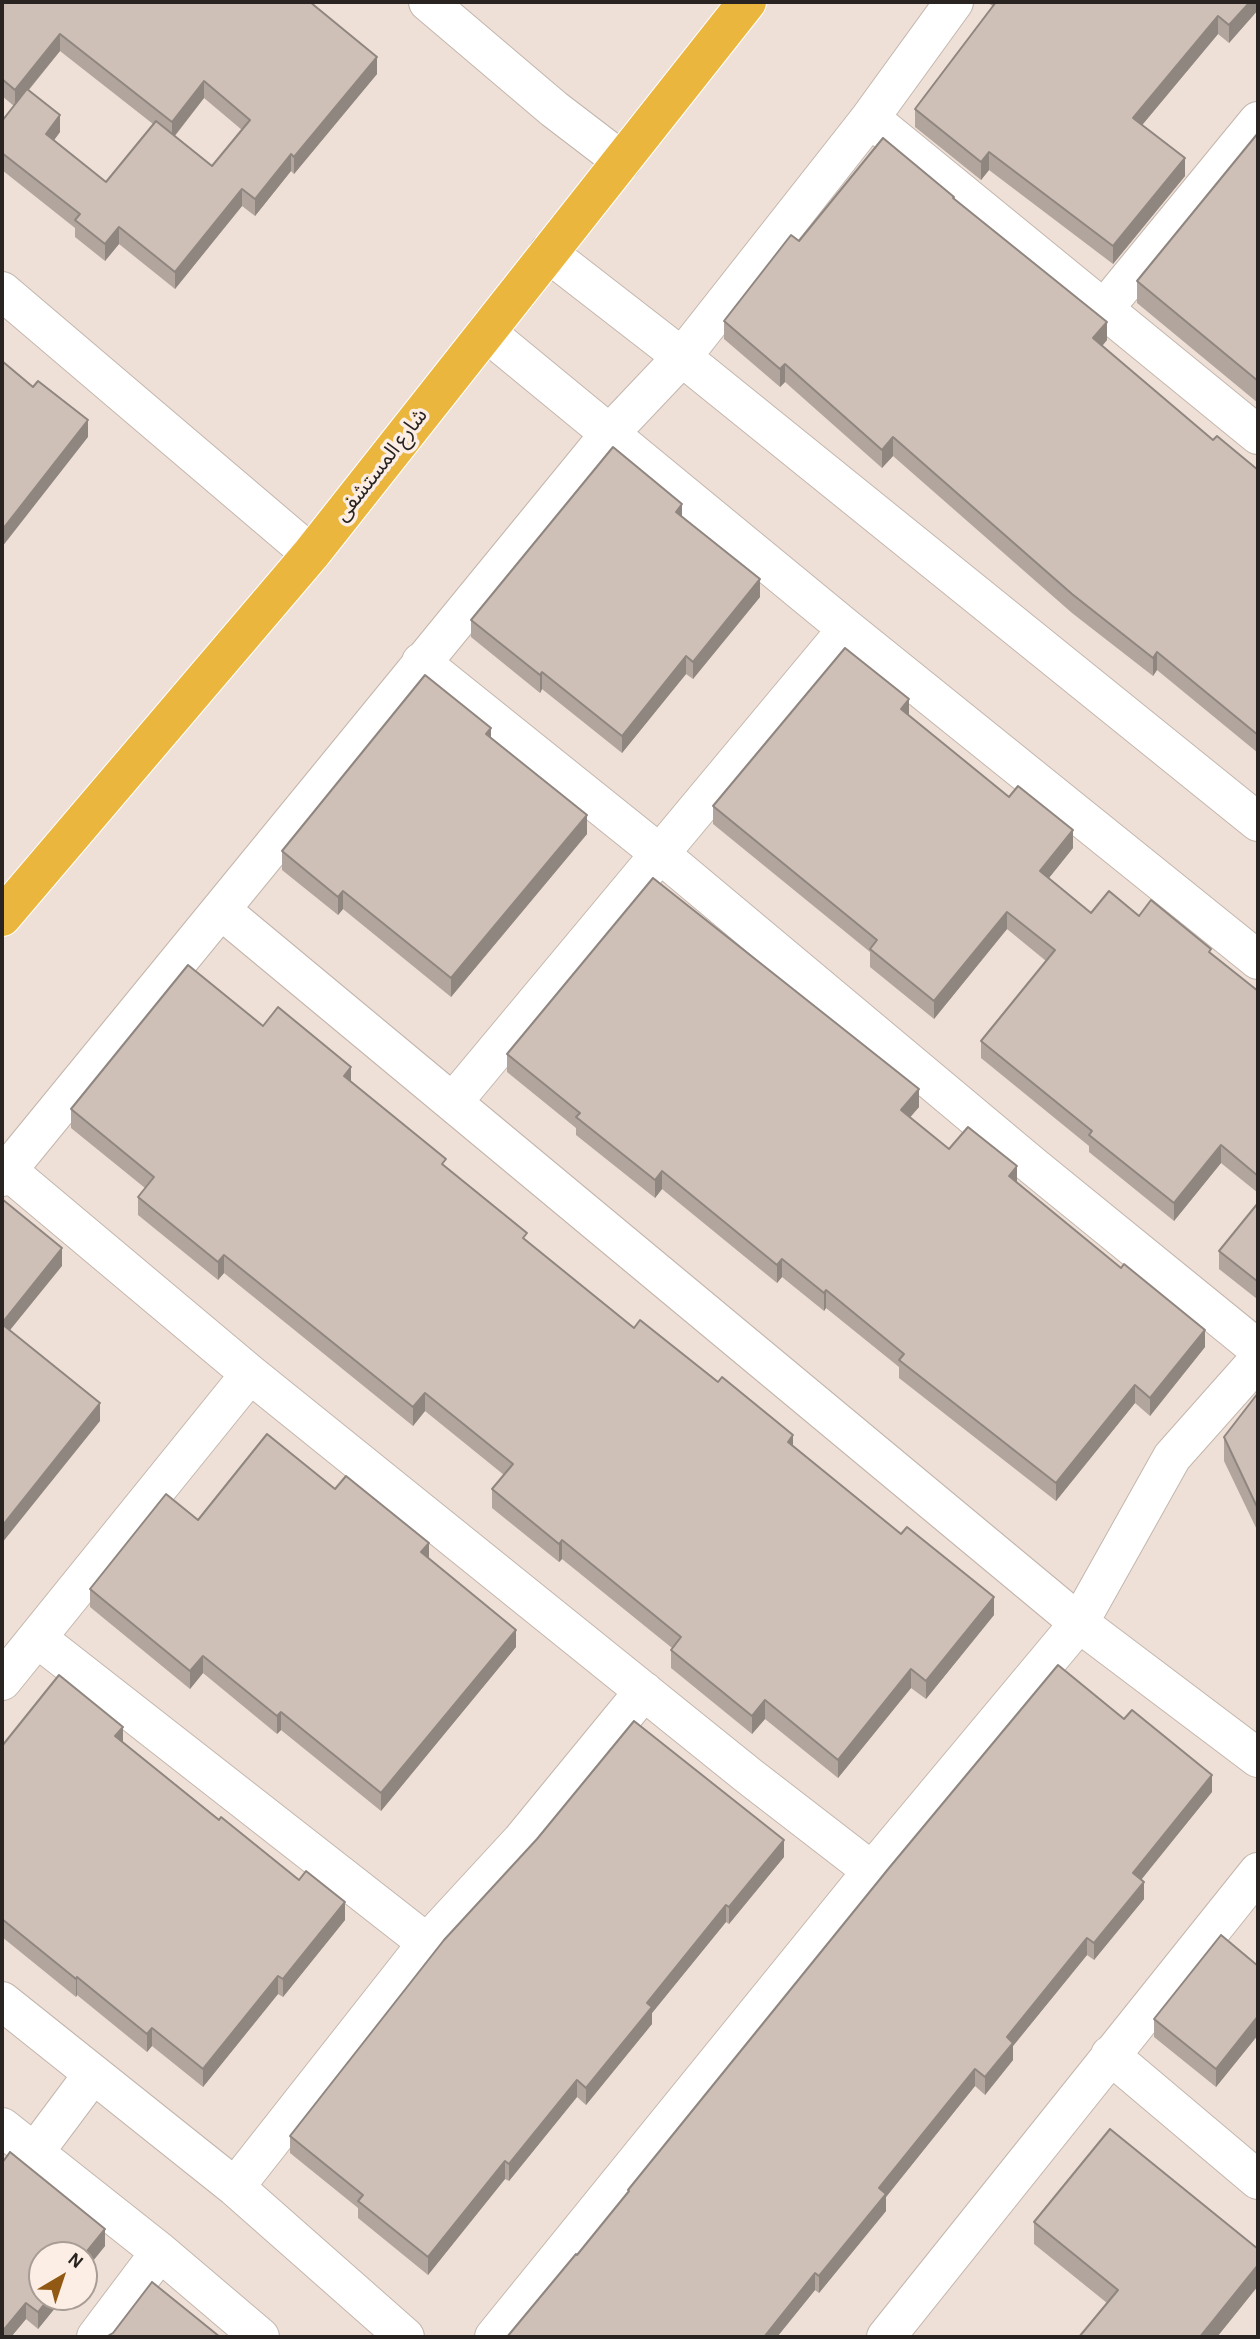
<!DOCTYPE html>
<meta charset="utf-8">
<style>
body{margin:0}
#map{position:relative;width:1260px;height:2339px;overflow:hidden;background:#efe0d7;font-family:"Alegreya Sans",sans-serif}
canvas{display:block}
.frame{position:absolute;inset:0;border:4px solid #292421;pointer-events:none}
.north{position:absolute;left:28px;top:2241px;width:70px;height:70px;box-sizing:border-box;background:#fceee4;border:2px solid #a89d96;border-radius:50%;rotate:39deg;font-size:19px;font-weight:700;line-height:28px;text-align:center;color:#292421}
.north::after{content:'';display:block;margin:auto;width:24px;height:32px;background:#925915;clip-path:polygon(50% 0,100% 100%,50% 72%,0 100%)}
</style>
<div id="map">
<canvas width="1260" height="2339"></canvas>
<div class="frame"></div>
<div class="north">N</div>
</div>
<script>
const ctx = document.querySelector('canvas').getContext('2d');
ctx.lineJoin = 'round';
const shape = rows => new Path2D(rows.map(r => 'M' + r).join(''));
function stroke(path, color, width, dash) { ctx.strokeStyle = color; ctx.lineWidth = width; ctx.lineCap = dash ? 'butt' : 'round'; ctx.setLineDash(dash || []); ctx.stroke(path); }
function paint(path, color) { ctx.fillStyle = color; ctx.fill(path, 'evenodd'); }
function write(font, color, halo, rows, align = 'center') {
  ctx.font = font + ' "Alegreya Sans","Noto Sans Arabic",sans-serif'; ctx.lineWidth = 7; ctx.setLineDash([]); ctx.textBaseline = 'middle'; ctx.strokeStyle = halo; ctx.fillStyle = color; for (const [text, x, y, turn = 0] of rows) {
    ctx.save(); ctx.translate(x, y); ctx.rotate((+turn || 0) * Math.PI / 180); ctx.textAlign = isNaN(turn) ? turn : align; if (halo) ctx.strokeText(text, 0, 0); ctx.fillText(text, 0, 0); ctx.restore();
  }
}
const street = shape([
 [428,2,554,109,622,161],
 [870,118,1258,435],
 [548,253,682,357,1258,822],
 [2,291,311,554],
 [1104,309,1258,121],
 [486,332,847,629,1258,960],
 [421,662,659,853,1033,1166,1258,1349],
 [221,910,1079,1623,1258,1758],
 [453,1102,847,629],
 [7,1170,250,1374,749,1776,872,1871],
 [2,1177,611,432,682,357,870,118,954,2],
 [37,1638,427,1943],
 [2,1681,250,1374],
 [2,2001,235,2187,405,2337],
 [1110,2055,1258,2180],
 [2,2127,160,2252,260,2337],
 [34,2153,93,2074],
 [235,2187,427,1943,521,1841,644,1691],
 [96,2337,160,2252],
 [494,2337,872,1871,1079,1623,1172,1457,1258,1360],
 [886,2337,1258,1872]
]);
const highway = shape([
 [2,917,311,554,747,2]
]);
const wall = shape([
 [2,2,377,74,294,174,291,171,255,216,242,206,175,289,119,244,105,261,75,237,75,228,2,170,2,121,14,106,2,96],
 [60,51,153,124,106,182,54,140,60,132,29,90],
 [204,98,242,130,212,166,175,136],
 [986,2,1258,2,1258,10,1229,43,1218,34,1142,125,1185,176,1113,264,989,170,981,180,915,127,915,109,993,6],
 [1258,133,1258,403,1137,303,1137,281],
 [954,199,1107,340,1102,346,1213,440,1258,470,1258,753,1157,670,1153,676,1072,613,893,456,882,468,785,382,780,387,724,339,724,321],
 [682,516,760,597,693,679,686,674,622,753,542,689,540,693,471,637,471,620],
 [909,716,1073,848,1049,878,1091,913,1139,916,1211,953,1258,991,1258,1193,1221,1163,1174,1221,1089,1152,1089,1146,981,1058,981,1041,1046,961,1007,929,934,1019,870,967,870,952,713,824,713,806],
 [491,738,587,834,451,997,343,909,338,915,282,870,282,851],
 [263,1026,351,1082,527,1241,634,1328,793,1447,994,1615,926,1699,911,1688,838,1778,765,1719,752,1734,671,1668,671,1650,672,1648,562,1559,559,1562,492,1508,492,1489,504,1475,425,1411,413,1426,224,1273,218,1280,138,1215,138,1197,145,1188,71,1128,71,1109],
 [507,1054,919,1107,910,1117,949,1149,1017,1183,1205,1347,1150,1416,1135,1403,1056,1501,899,1378,899,1367,826,1308,824,1311,782,1277,777,1283,662,1189,655,1198,576,1135,576,1128,507,1072],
 [1258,1203,1257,1299,1219,1269,1219,1251],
 [1258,1393,1258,1532,1224,1461,1224,1437],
 [335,1489,429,1559,516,1647,381,1811,281,1730,277,1734,203,1673,190,1689,90,1607,90,1589,198,1520],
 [123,1742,345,1920,283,1997,278,1994,203,2087,152,2046,147,2052,77,1995,76,1997,2,1937,2,1746],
 [1212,1792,1141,1879,1144,1899,1094,1960,1087,1955,1013,2046,1013,2060,985,2095,975,2086,886,2197,886,2211,819,2293,815,2290,777,2337,507,2337,577,2255,628,2193,628,2190],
 [784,1857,729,1924,726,1922,652,2013,652,2024,586,2105,577,2097,509,2181,505,2179,428,2275,358,2218,358,2208,290,2153,290,2136],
 [1258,1966,1258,2035,1216,2087,1154,2037,1154,2019],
 [2,2163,105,2246,84,2272,84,2255,42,2297,64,2297,38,2329,26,2319,11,2337,2,2337],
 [1034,2222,1258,2249,1258,2286,1217,2337,1079,2337,1107,2303,1034,2244]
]);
const shadedWall = shape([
 [1250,2,1258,2,1258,10,1229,43,1229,25],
 [1218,16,1218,34,1133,136,1133,118],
 [60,34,60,51,15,106,15,90],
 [377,57,377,74,294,174,294,157],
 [204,81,204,98,172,139,172,122],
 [60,115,60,132,46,151,46,134],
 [989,152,989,170,981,180,981,162],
 [291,154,291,171,255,216,255,199],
 [1185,158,1185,176,1113,264,1113,246],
 [242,189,242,206,175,289,175,272],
 [119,227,119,244,105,261,105,244],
 [1107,322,1107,340,1093,357,1093,338],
 [785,364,785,382,780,387,780,369],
 [88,420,88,437,2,547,2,530],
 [893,437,893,456,882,468,882,450],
 [682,504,682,522,676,512],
 [760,579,760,597,693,679,693,662],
 [1157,652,1157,670,1153,676,1153,658],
 [686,656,686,674,622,753,622,736],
 [542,672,542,689,540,693,540,675],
 [909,699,909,717,901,709],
 [491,728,491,746,486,734],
 [587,815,587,834,451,997,451,978],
 [1073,830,1073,848,1040,889,1040,871],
 [343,891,343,909,338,915,338,897],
 [1007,912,1007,929,934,1019,934,1001],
 [351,1067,351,1085,344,1076],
 [919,1089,919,1107,901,1128,901,1110],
 [1221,1145,1221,1163,1174,1221,1174,1203],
 [1017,1166,1017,1184,1009,1176],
 [662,1171,662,1189,655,1198,655,1180],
 [62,1248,62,1266,2,1340,2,1323],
 [224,1255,224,1273,218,1280,218,1262],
 [782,1259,782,1277,777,1283,777,1265],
 [1258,1280,1258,1297,1257,1299,1257,1281],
 [826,1290,826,1308,824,1311,824,1293],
 [1205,1330,1205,1347,1150,1416,1150,1398],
 [1135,1385,1135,1403,1056,1501,1056,1483],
 [425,1393,425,1411,413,1426,413,1407],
 [100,1403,100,1421,2,1543,2,1526],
 [793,1435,793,1454,788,1442],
 [562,1540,562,1559,559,1562,559,1544],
 [429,1543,429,1561,421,1552],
 [994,1597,994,1615,926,1699,926,1681],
 [516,1630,516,1647,381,1811,381,1793],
 [203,1656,203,1673,190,1689,190,1671],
 [911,1669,911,1688,838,1778,838,1760],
 [765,1700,765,1719,752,1734,752,1716],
 [281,1712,281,1730,277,1734,277,1716],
 [123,1727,123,1745,115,1736],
 [1212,1775,1212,1792,1133,1890,1133,1873],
 [784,1840,784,1857,729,1924,729,1907],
 [1144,1882,1144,1899,1094,1960,1094,1943],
 [345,1902,345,1920,283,1997,283,1979],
 [726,1905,726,1922,652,2013,652,2024,586,2105,586,2088,647,2003],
 [1087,1938,1087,1955,1013,2046,1013,2060,985,2095,985,2077,1007,2037],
 [278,1976,278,1994,203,2087,203,2069],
 [77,1977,77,1995,76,1997,76,1979],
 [1258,2016,1258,2035,1216,2087,1216,2069],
 [152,2028,152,2046,147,2052,147,2034],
 [975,2069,975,2086,886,2197,886,2211,819,2293,819,2276,879,2188],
 [577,2080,577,2097,509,2181,509,2164],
 [505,2161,505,2179,428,2275,428,2257],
 [105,2229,105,2246,84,2272,84,2255],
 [1258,2265,1258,2286,1217,2337,1200,2337],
 [815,2273,815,2290,777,2337,764,2337],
 [50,2297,64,2297,38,2329,38,2312],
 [26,2303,26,2319,11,2337,2,2337,2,2332]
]);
const building = shape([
 [2,2,310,2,377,57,294,157,291,154,255,199,242,189,175,272,119,227,105,244,75,220,80,214,2,153,2,121,27,89,60,115,46,134,106,182,156,121,212,166,250,120,204,81,172,122,60,34,15,90,2,79,2,2],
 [996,2,1250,2,1229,25,1218,16,1133,118,1185,158,1113,246,989,152,981,162,915,109,996,2],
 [1258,133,1258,381,1137,281,1258,133],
 [883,138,954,197,953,198,1107,322,1093,338,1213,440,1217,436,1258,470,1258,735,1157,652,1153,658,1072,594,893,437,882,450,785,364,780,369,724,321,791,235,799,241,883,138],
 [2,361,33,387,38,381,88,420,2,530,2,361],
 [613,447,682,504,676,512,760,579,693,662,686,656,622,736,542,672,540,675,471,620,613,447],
 [845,648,909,699,901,709,1009,797,1018,786,1073,830,1040,871,1091,913,1109,891,1139,916,1151,900,1211,949,1209,952,1258,991,1258,1176,1221,1145,1174,1203,1089,1135,1092,1131,981,1041,1055,950,1007,912,934,1001,870,949,877,940,713,806,845,648],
 [425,675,491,728,486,734,587,815,451,978,343,891,338,897,282,851,425,675],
 [653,878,919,1089,901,1110,949,1149,968,1127,1017,1166,1009,1176,1121,1268,1124,1264,1205,1330,1150,1398,1135,1385,1056,1483,899,1360,904,1354,826,1290,824,1293,782,1259,777,1265,662,1171,655,1180,576,1117,580,1113,507,1054,653,878],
 [188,965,263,1026,278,1007,351,1067,344,1076,446,1159,442,1164,527,1233,523,1238,634,1328,640,1320,718,1382,722,1377,793,1435,788,1442,901,1534,907,1527,994,1597,926,1681,911,1669,838,1760,765,1700,752,1716,671,1650,681,1637,562,1540,559,1544,492,1489,513,1464,425,1393,413,1407,224,1255,218,1262,138,1197,154,1177,71,1109,188,965],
 [2,1199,62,1248,2,1323,2,1199],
 [1258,1203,1258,1280,1257,1281,1219,1251,1258,1203],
 [2,1324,100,1403,2,1526,2,1324],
 [1258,1393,1258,1509,1224,1437,1258,1393],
 [267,1434,335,1489,346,1476,429,1543,421,1552,516,1630,381,1793,281,1712,277,1716,203,1656,190,1671,90,1589,166,1494,198,1520,267,1434],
 [1058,1665,1124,1719,1132,1710,1212,1775,1133,1873,1144,1882,1094,1943,1087,1938,1007,2037,1013,2043,985,2077,975,2069,879,2188,886,2194,819,2276,815,2273,764,2337,507,2337,576,2254,577,2255,629,2191,628,2190,889,1868,1058,1665],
 [59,1675,123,1727,115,1736,219,1820,221,1817,299,1880,306,1871,345,1902,283,1979,278,1976,203,2069,152,2028,147,2034,77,1977,76,1979,2,1919,2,1746,59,1675],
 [634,1721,784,1840,729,1907,726,1905,647,2003,652,2007,586,2088,577,2080,509,2164,505,2161,428,2257,358,2201,363,2195,290,2136,444,1940,537,1839,634,1721],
 [1221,1935,1258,1966,1258,2016,1216,2069,1154,2019,1221,1935],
 [1110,2129,1258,2249,1258,2265,1200,2337,1079,2337,1118,2290,1034,2222,1110,2129],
 [10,2152,105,2229,84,2255,42,2255,42,2297,50,2297,38,2312,26,2303,2,2332,2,2163,10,2152],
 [152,2282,220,2337,106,2337,113,2333,152,2282]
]);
const streetNames = [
 ["شارع المستشفى",381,465,-52]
];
stroke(street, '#c3b6ac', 40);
stroke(highway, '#fff', 40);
stroke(street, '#fff', 38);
stroke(highway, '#ebb63d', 38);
paint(wall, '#b1a59d');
paint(shadedWall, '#908680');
paint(building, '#cec0b7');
stroke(building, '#908680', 2);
write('21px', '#292421', '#fceee4', streetNames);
</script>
